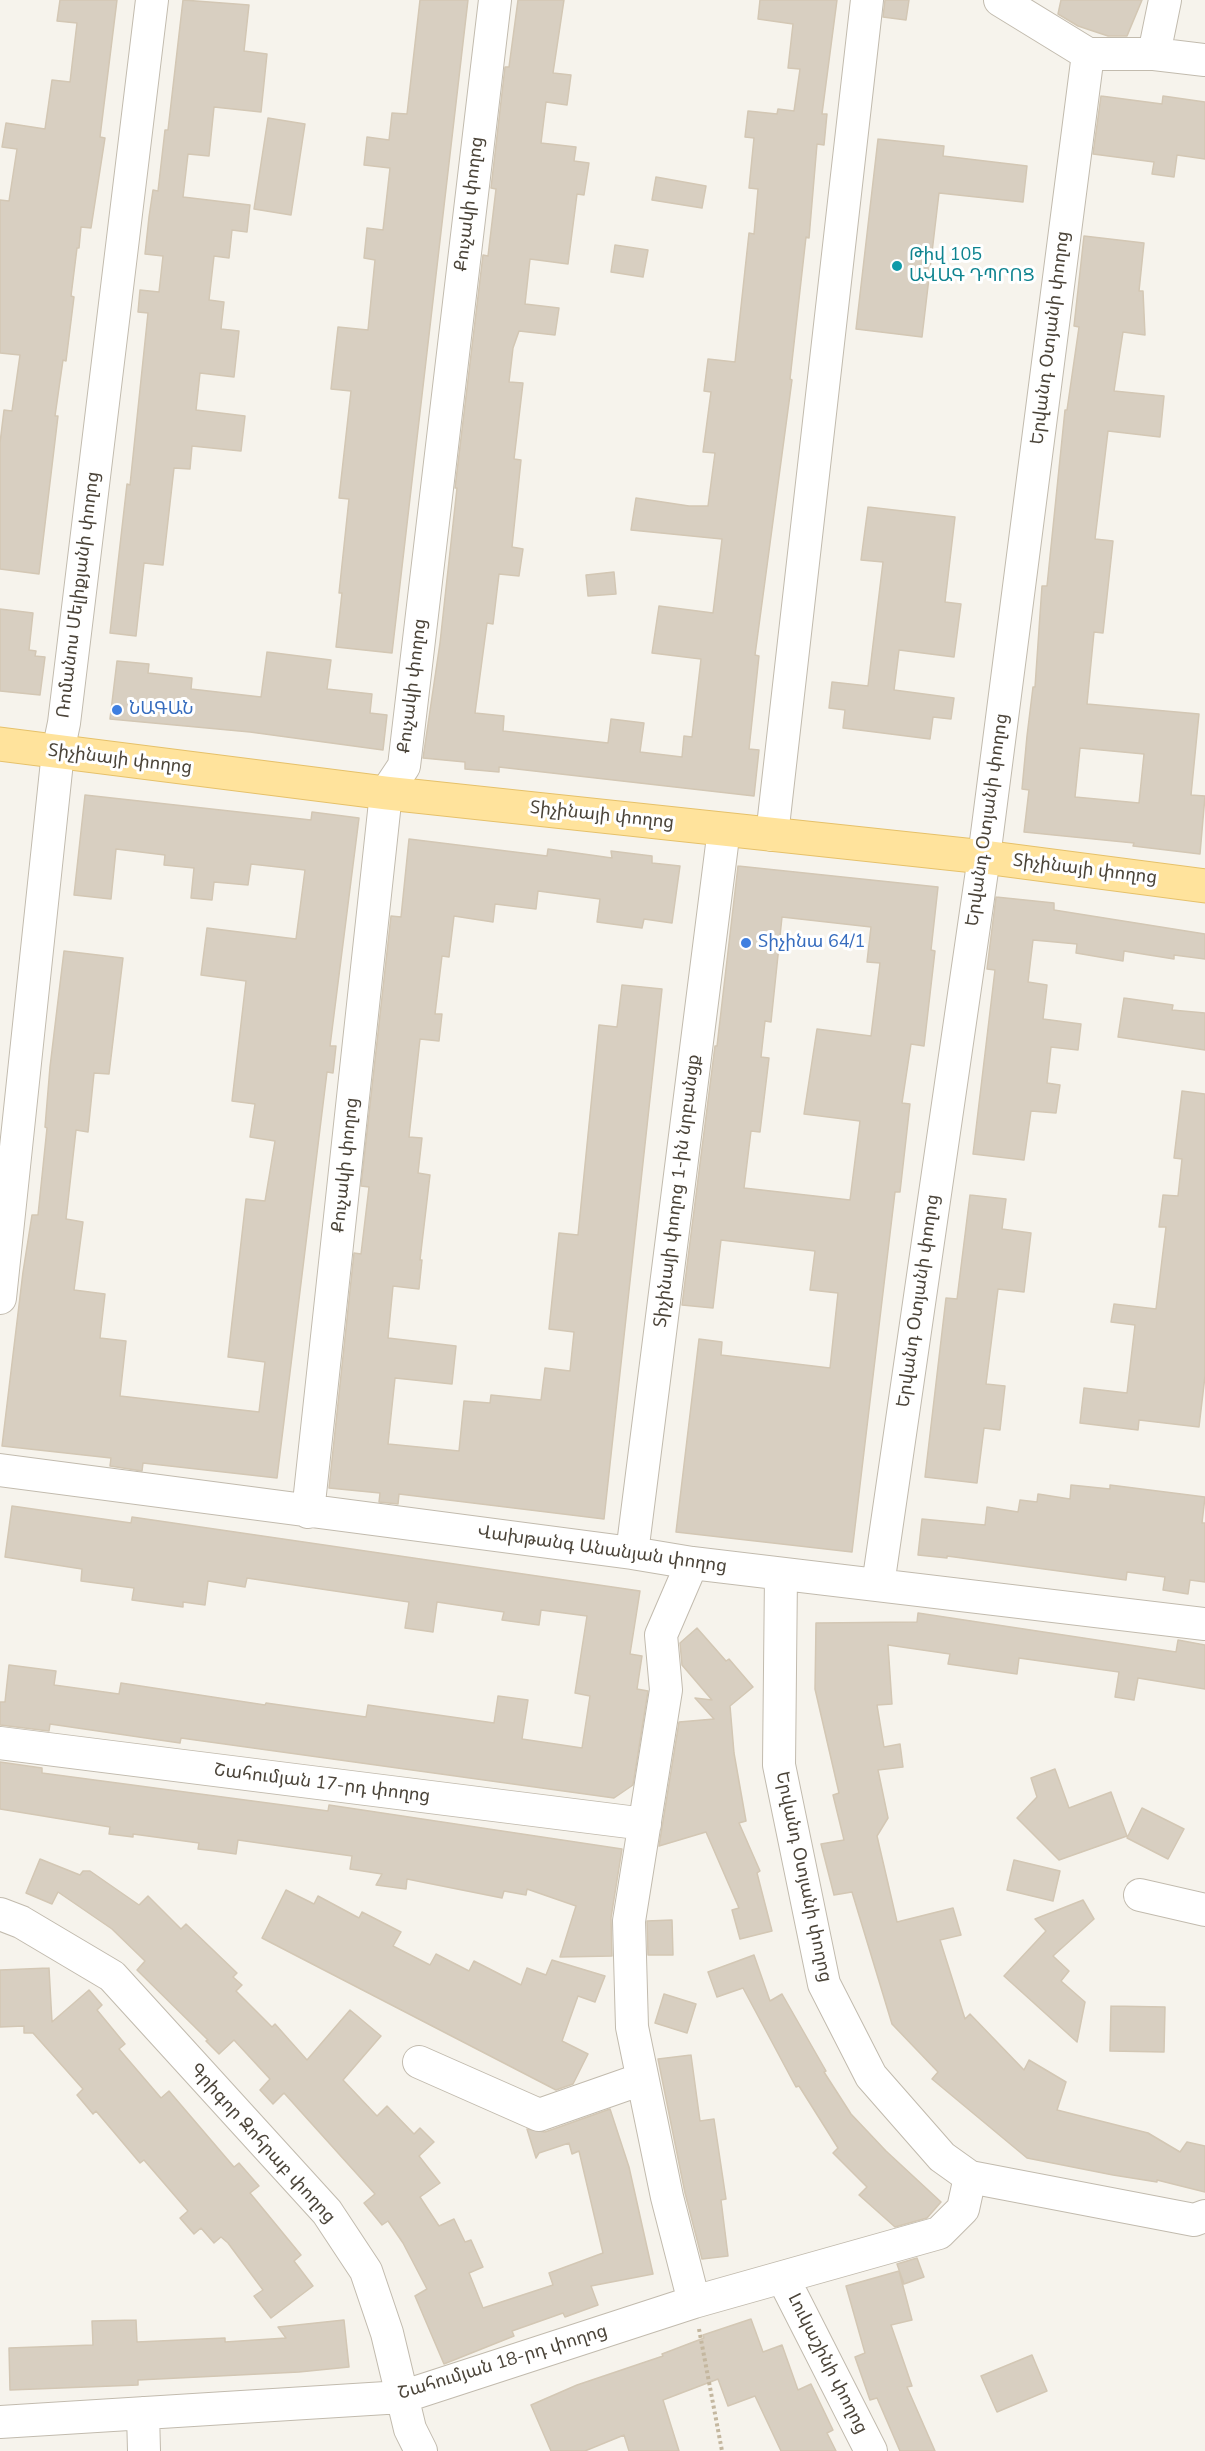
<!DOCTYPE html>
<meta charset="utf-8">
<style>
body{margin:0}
canvas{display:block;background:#f6f3ec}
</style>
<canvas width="1205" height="2451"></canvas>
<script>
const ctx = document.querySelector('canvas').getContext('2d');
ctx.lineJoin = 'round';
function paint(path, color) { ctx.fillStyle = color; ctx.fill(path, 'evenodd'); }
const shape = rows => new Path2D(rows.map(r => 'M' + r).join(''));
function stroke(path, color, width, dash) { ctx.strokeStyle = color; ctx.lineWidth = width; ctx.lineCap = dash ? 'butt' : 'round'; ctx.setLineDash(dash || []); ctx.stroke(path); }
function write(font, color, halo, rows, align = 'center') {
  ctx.font = font + ' "Nunito Sans","Noto Sans Armenian",sans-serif'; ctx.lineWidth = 6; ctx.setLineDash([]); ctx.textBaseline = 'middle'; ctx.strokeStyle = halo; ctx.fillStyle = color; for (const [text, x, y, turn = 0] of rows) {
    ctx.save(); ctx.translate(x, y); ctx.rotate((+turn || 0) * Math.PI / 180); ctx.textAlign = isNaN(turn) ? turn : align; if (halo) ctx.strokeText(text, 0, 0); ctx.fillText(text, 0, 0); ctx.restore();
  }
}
const building = shape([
 [60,0,117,0,100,137,105,138,91,228,81,227,79,248,77,248,71,296,74,297,66,361,63,360,55,416,58,416,39,574,0,569,0,443,4,410,12,411,20,355,0,353,0,200,9,201,17,149,2,147,6,123,45,129,52,80,70,82,77,23,57,21,60,0],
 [183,0,249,5,244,51,267,54,261,112,214,107,209,156,188,154,183,197,250,205,247,232,232,230,229,258,214,256,209,300,224,302,221,329,239,331,234,377,200,373,196,410,245,416,241,451,192,446,190,469,174,468,163,565,144,563,136,636,110,633,127,484,130,485,148,313,138,312,140,290,159,292,163,256,145,254,149,217,153,190,158,191,165,130,168,130,183,0],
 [420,0,468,0,392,653,336,647,342,593,339,593,349,499,339,498,351,391,331,389,338,327,368,330,375,260,364,258,367,228,383,230,390,168,364,165,367,137,389,140,392,113,407,114,420,0],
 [518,0,564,0,553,73,571,75,567,105,546,102,541,143,576,147,574,161,589,163,584,195,577,194,568,264,530,259,525,304,559,308,555,335,519,331,513,348,509,382,523,383,514,459,521,460,512,547,523,549,519,576,499,574,493,624,487,623,475,713,504,716,503,731,608,743,611,719,644,723,640,752,682,757,684,736,692,737,701,659,652,653,659,606,713,613,722,539,631,530,636,498,689,506,708,506,715,453,703,452,711,392,704,391,708,359,735,362,749,233,754,234,758,189,749,188,754,138,745,137,748,111,777,114,778,109,794,111,800,69,788,68,793,24,758,19,760,0,837,0,822,114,827,114,824,145,817,144,809,238,806,237,790,379,792,380,755,655,759,656,749,749,759,750,754,796,499,767,499,772,465,769,465,762,423,758,440,643,457,488,455,488,483,255,488,256,496,189,491,188,505,67,509,67,518,0],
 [885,0,909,0,906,20,883,17,885,0],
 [1061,0,1142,0,1127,36,1108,36,1078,26,1058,14,1061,0],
 [1101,96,1162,104,1163,96,1205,102,1205,159,1177,155,1174,177,1152,174,1154,162,1093,154,1101,96],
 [268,118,305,124,291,215,254,209,268,118],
 [878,139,944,146,943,156,1027,166,1023,202,939,193,922,337,856,329,878,139],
 [656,177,706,186,702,208,652,200,656,177],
 [1084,236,1144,243,1139,291,1143,291,1145,335,1123,332,1114,391,1164,396,1160,437,1108,431,1095,539,1113,541,1103,633,1094,632,1087,704,1199,714,1191,795,1205,796,1200,854,1133,846,1134,843,1024,832,1029,790,1022,789,1027,736,1033,687,1035,687,1042,586,1047,586,1065,410,1067,410,1079,327,1074,326,1084,236],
 [1080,748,1144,754,1139,803,1075,797,1080,748],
 [615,245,648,250,643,277,611,272,615,245],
 [868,507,955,517,945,602,961,604,954,657,899,650,894,690,954,698,951,719,933,717,930,739,843,728,845,710,829,708,832,682,868,686,883,562,861,560,868,507],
 [614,572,616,594,588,596,586,575,614,572],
 [0,609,33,613,29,650,36,651,35,656,45,657,40,695,0,691,0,609],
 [267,652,331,660,327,689,372,694,370,713,387,715,383,750,250,732,110,719,117,661,149,664,148,673,192,678,191,689,261,697,267,652],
 [85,795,311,820,312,812,359,818,330,1046,336,1046,333,1073,327,1072,277,1478,143,1463,142,1471,110,1466,111,1458,2,1446,23,1272,32,1215,38,1215,47,1128,45,1127,50,1067,64,951,123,958,109,1074,94,1073,88,1132,76,1130,66,1219,83,1222,74,1290,105,1294,100,1338,126,1341,120,1396,259,1412,265,1362,228,1357,246,1199,265,1201,275,1141,250,1137,255,1104,232,1101,246,981,201,975,207,928,296,939,305,870,251,864,248,885,214,882,212,900,191,898,194,868,164,865,165,855,116,849,111,899,74,895,85,795],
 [409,839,547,856,548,849,612,858,611,851,652,856,652,863,680,866,672,923,644,919,642,928,597,922,600,899,538,891,536,909,495,904,493,922,454,916,449,957,442,956,435,1014,442,1014,439,1041,420,1039,409,1137,422,1138,418,1173,430,1175,420,1260,422,1260,419,1289,393,1286,388,1338,456,1346,452,1384,395,1378,388,1444,459,1451,464,1401,490,1403,491,1395,541,1400,545,1368,570,1371,574,1332,549,1329,559,1233,578,1235,599,1025,617,1027,622,985,662,989,604,1519,399,1494,398,1504,379,1502,380,1493,329,1488,354,1253,361,1254,369,1187,361,1186,391,916,401,917,409,839],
 [738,866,938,887,931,950,935,951,924,1046,911,1044,902,1103,910,1104,900,1192,895,1192,852,1552,676,1532,699,1339,722,1342,721,1355,830,1368,838,1293,810,1290,815,1251,721,1240,713,1308,682,1305,715,1046,717,1046,738,866],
 [782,917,871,927,867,962,880,963,871,1036,817,1029,804,1114,860,1121,850,1200,744,1188,751,1131,760,1132,769,1058,761,1057,765,1021,771,1022,782,917],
 [996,897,1054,903,1054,910,1205,934,1205,959,1174,955,1174,959,1124,951,1123,961,1076,953,1077,944,1033,940,1028,982,1047,985,1043,1019,1081,1024,1078,1050,1051,1047,1047,1083,1060,1085,1056,1113,1031,1111,1024,1160,973,1154,995,970,987,969,996,897],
 [1124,998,1173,1005,1172,1010,1205,1013,1205,1050,1118,1037,1124,998],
 [1182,1091,1205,1094,1205,1376,1199,1427,1139,1420,1138,1430,1080,1423,1084,1388,1127,1393,1135,1325,1111,1322,1114,1304,1156,1309,1166,1227,1159,1227,1163,1195,1178,1196,1182,1159,1174,1158,1182,1091],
 [970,1195,1006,1199,1002,1229,1031,1233,1024,1292,998,1289,986,1384,1005,1386,1000,1430,984,1428,977,1483,925,1477,946,1298,957,1299,970,1195],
 [1071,1485,1110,1489,1110,1485,1205,1497,1202,1523,1205,1523,1205,1582,1190,1580,1188,1594,1163,1590,1165,1577,1127,1572,1126,1580,947,1556,947,1558,918,1555,922,1519,985,1525,987,1507,1018,1512,1020,1500,1037,1502,1038,1494,1070,1499,1071,1485],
 [12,1506,131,1523,132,1517,640,1591,630,1654,642,1656,637,1689,648,1691,633,1785,614,1798,181,1738,180,1743,50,1724,49,1731,0,1725,0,1702,5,1702,9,1665,56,1671,54,1685,119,1694,121,1683,265,1705,266,1703,366,1717,368,1705,494,1723,498,1696,528,1700,522,1739,582,1748,590,1696,575,1693,587,1616,541,1610,539,1625,502,1620,504,1612,437,1602,433,1632,405,1628,409,1602,247,1578,245,1587,208,1581,205,1605,183,1602,183,1607,132,1600,134,1588,81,1581,82,1569,5,1557,12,1506],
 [918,1613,1176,1652,1178,1640,1205,1645,1205,1689,1138,1678,1134,1700,1115,1697,1119,1672,1019,1658,1017,1674,948,1664,950,1654,888,1645,892,1704,877,1705,884,1747,900,1744,903,1767,878,1770,888,1818,877,1836,897,1922,953,1908,961,1935,940,1940,965,2019,970,2014,1024,2070,1029,2060,1066,2082,1057,2110,1148,2133,1180,2152,1187,2142,1205,2146,1205,2192,1157,2180,1157,2182,1113,2175,1027,2158,932,2079,938,2072,892,2024,852,1892,834,1895,821,1844,844,1840,833,1795,839,1793,815,1689,816,1623,917,1622,918,1613],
 [697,1628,726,1661,729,1659,753,1687,730,1706,734,1753,746,1821,739,1823,760,1871,757,1873,772,1931,740,1939,732,1910,739,1908,706,1832,659,1846,679,1722,714,1719,695,1698,712,1700,682,1665,680,1643,697,1628],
 [0,1762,42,1768,42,1773,328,1811,329,1805,622,1849,611,1918,612,1956,560,1957,576,1906,527,1889,526,1895,504,1891,502,1898,407,1879,406,1889,376,1885,382,1874,350,1869,352,1856,238,1840,236,1854,215,1851,198,1849,199,1843,133,1834,133,1837,109,1834,110,1827,0,1809,0,1762],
 [1055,1769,1069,1808,1111,1792,1127,1836,1059,1860,1017,1818,1037,1797,1031,1778,1055,1769],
 [1142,1808,1184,1829,1168,1859,1127,1838,1142,1808],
 [40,1859,80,1875,83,1871,90,1871,139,1905,148,1896,181,1929,186,1924,237,1973,233,1977,242,1985,236,1991,272,2027,275,2024,307,2060,350,2010,381,2036,343,2080,377,2116,387,2106,414,2134,420,2128,434,2142,419,2156,440,2183,420,2197,439,2226,454,2219,465,2242,471,2240,483,2267,469,2273,483,2308,553,2285,549,2273,603,2253,579,2151,572,2154,569,2143,539,2153,536,2158,527,2129,545,2132,610,2109,629,2167,653,2274,591,2286,598,2305,565,2317,563,2313,512,2331,514,2336,444,2364,415,2296,427,2289,403,2243,388,2221,382,2225,364,2203,375,2194,284,2093,273,2104,260,2090,270,2079,234,2040,219,2054,206,2041,208,2040,137,1970,145,1961,112,1929,58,1892,52,1904,26,1893,40,1859],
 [1014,1860,1060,1871,1053,1901,1007,1890,1014,1860],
 [286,1890,314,1904,318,1896,359,1918,362,1912,401,1932,393,1946,430,1965,436,1954,469,1971,474,1961,521,1985,527,1968,546,1975,552,1960,605,1976,595,2002,578,1996,562,2041,588,2054,573,2084,556,2090,262,1938,286,1890],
 [1083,1900,1094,1919,1053,1956,1069,1971,1061,1981,1085,2002,1077,2042,1004,1976,1046,1931,1035,1919,1083,1900],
 [672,1920,673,1955,648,1955,647,1921,672,1920],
 [754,1955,770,2001,782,1994,826,2071,824,2072,851,2114,886,2151,941,2202,927,2218,895,2227,859,2195,867,2187,833,2153,838,2148,799,2086,796,2087,743,1988,717,1997,708,1972,754,1955],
 [49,1968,52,2022,89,1990,102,2005,97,2010,125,2044,119,2049,161,2098,169,2091,234,2167,239,2163,259,2186,250,2193,301,2255,294,2261,313,2286,271,2318,254,2296,263,2290,228,2243,221,2237,214,2243,201,2228,194,2234,180,2218,188,2211,144,2160,140,2163,96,2111,93,2114,77,2095,83,2089,33,2033,24,2033,24,2026,0,2027,0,1970,49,1968],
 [664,1994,696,2004,687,2033,655,2023,664,1994],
 [1111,2006,1165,2007,1164,2052,1110,2051,1111,2006],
 [691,2055,700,2121,714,2119,726,2199,721,2200,728,2256,702,2259,685,2193,658,2059,691,2055],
 [917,2258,924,2277,904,2284,897,2264,917,2258],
 [899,2271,912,2320,891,2325,912,2386,907,2387,935,2451,900,2451,877,2398,870,2400,855,2357,865,2353,846,2286,899,2271],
 [751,2319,763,2352,782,2345,798,2390,811,2384,833,2430,827,2433,836,2451,781,2451,755,2396,728,2406,718,2379,663,2400,679,2451,629,2451,624,2435,585,2451,551,2451,531,2405,577,2385,663,2356,662,2354,704,2338,703,2335,751,2319],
 [136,2320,137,2342,225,2338,225,2342,286,2338,278,2327,344,2320,349,2367,299,2372,138,2380,138,2385,10,2390,9,2348,93,2345,92,2321,136,2320],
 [1032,2355,1047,2391,997,2412,981,2376,1032,2355]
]);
const path = shape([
 [699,2329,722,2451]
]);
const minor = shape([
 [1000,0,1088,54],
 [1154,54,1165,0],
 [772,835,867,0],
 [0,1298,58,752,64,723,152,0],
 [0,1470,632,1553,692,1563,1205,1624],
 [308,1512,386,793,404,766,495,0],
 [632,1553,724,829],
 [692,1563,661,1635,666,1690,629,1921,632,2027,667,2197,694,2302],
 [781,1574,779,1765,824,1984,871,2076,942,2157,970,2177,1194,2220,1205,2216],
 [878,1585,984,857,1088,54,1154,54,1205,60],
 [0,1743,645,1824],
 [1140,1895,1205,1910],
 [0,1914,21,1922,112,1976,327,2212,366,2271,387,2333,410,2429,421,2451],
 [419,2062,539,2115,642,2079],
 [783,2278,871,2451],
 [143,2413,144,2451],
 [0,2422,402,2397,694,2302,939,2233,963,2209,970,2177]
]);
const major = shape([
 [0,744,386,793,984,857,1205,886]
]);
const markers = [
 [897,266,6,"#0f9aa8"],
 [117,710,6,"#3f7fe0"],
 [746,943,6,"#3f7fe0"]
];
const streetNames = [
 ["Քուչակի փողոց",470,204,-83],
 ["Երվանդ Օտյանի փողոց",1051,338,-83],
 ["Ռոմանոս Մելիքյանի փողոց",79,595,-83],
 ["Քուչակի փողոց",413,686,-83],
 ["Տիչինայի փողոց",120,760,7],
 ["Տիչինայի փողոց",602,816,6],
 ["Երվանդ Օտյանի փողոց",988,820,-82],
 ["Տիչինայի փողոց",1085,870,7],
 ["Քուչակի փողոց",346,1165,-84],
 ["Տիչինայի փողոց 1-ին նրբանցք",678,1191,-83],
 ["Երվանդ Օտյանի փողոց",919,1301,-82],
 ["Վախթանգ Անանյան փողոց",602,1550,8],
 ["Շահումյան 17-րդ փողոց",322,1784,7],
 ["Երվանդ Օտյանի փողոց",803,1877,78],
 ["Գրիգոր Զոհրաբ փողոց",262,2144,48],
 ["Շահումյան 18-րդ փողոց",503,2363,-17],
 ["Լուկաշինի փողոց",827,2364,63]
];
const cultureNames = [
 ["Թիվ 105",909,256],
 ["ԱՎԱԳ ԴՊՐՈՑ",909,277]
];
const shopNames = [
 ["ՆԱԳԱՆ",129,710],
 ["Տիչինա 64/1",758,943]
];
paint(building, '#d8cfc1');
stroke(building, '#d3c7b4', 1.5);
stroke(minor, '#c2bbae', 34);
stroke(major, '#e6c16a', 35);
stroke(path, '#c4b79f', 4, [3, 3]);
stroke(minor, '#fff', 32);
stroke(major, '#ffe39c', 33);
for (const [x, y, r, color] of markers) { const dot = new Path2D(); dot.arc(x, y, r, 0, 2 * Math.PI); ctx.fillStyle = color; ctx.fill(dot); stroke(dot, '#fff', 2); }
write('18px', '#4b4439', '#fff', streetNames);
write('18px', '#0d838f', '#fff', cultureNames, 'left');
write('18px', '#366cbe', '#fff', shopNames, 'left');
</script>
